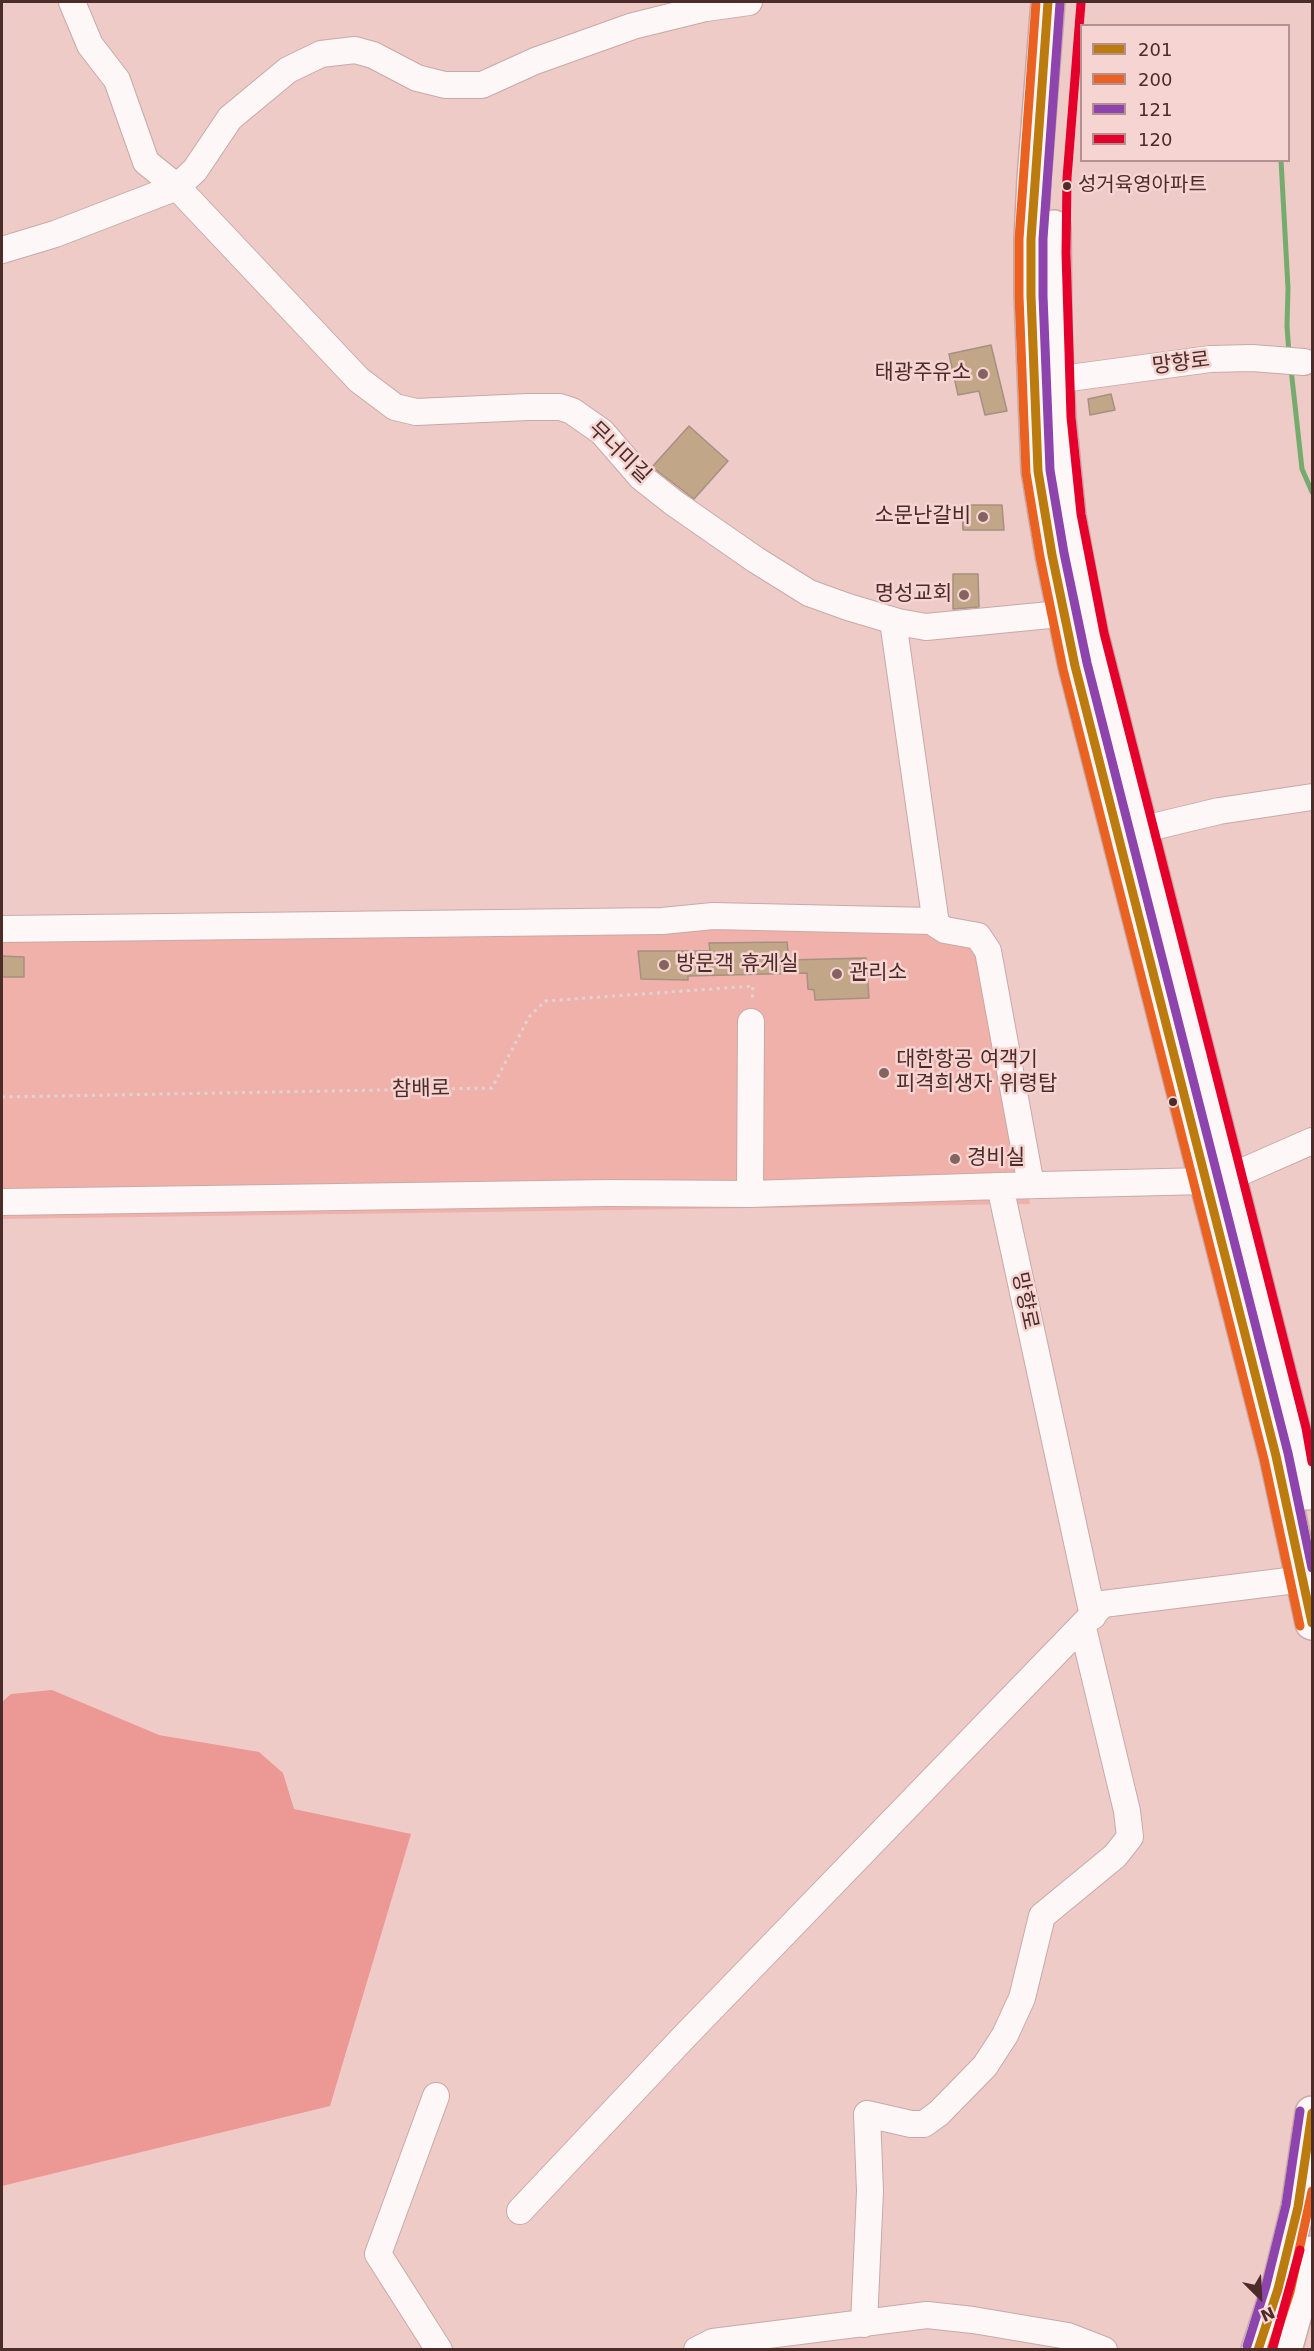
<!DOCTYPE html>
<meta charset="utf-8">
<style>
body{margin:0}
#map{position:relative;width:1314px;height:2351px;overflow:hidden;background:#efcbc8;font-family:"DejaVu Sans",sans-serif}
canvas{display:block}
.frame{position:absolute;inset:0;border:3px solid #4b2c29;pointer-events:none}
.legend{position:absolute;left:1080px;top:24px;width:210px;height:138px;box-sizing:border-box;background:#f6d4d1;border:2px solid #b2918e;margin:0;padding:8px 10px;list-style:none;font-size:18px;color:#4b2c29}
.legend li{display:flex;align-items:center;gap:12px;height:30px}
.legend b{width:30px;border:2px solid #b2918e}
.north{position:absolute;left:1230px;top:2267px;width:60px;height:60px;-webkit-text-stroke:4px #f6d4d1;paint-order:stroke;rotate:156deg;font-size:16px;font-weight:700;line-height:24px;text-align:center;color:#4b2c29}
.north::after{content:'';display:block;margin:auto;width:21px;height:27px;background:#4b2c29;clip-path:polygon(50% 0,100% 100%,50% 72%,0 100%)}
</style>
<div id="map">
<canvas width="1314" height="2351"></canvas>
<div class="frame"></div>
<ul class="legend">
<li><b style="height:8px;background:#bb7b0e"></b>201</li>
<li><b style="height:8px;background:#ea6222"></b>200</li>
<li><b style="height:8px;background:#8e44ad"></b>121</li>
<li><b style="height:8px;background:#e4002b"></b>120</li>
</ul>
<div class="north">N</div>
</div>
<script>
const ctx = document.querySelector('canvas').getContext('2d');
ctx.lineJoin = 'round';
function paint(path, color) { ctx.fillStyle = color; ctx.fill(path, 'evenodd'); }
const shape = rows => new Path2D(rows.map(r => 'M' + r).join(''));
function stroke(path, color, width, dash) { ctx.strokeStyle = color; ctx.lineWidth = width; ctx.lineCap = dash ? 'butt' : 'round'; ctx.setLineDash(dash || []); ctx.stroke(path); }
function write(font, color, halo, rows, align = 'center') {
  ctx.font = font + ' "DejaVu Sans","Noto Sans KR",sans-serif'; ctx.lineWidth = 5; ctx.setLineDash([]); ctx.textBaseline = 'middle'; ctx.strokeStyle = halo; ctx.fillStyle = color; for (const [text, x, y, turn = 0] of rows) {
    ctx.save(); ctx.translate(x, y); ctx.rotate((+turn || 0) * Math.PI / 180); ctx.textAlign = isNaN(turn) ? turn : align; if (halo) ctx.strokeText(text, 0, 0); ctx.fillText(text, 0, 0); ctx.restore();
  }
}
const green = shape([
 [680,923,948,933,984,951,1030,1204,2,1219,2,942]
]);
const forest = shape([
 [52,1690,159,1735,259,1752,283,1773,294,1809,411,1834,330,2106,2,2186,2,1702,11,1694]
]);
const stream = shape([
 [1281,160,1288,288,1287,326,1289,354],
 [1291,369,1302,469,1312,492]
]);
const building = shape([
 [991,345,1007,411,985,415,979,391,958,395,949,354,991,345],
 [1111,394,1115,410,1090,415,1088,399,1111,394],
 [689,426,728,461,694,499,652,467,689,426],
 [962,505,1002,505,1004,530,963,530,962,505],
 [953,574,978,574,979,607,953,609,953,574],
 [787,942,789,960,866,958,869,998,815,1000,814,990,808,989,807,973,688,976,688,980,641,979,638,951,710,951,709,943,787,942],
 [2,956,24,957,24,977,2,977,2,956]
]);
const path = shape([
 [2,1097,492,1088,529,1017,545,1001,753,986,752,1002]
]);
const minor = shape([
 [72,2,90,45,117,80,146,162,177,187,359,380,395,407,416,412,528,407,560,407,572,411,602,432,641,477,674,503,756,560,809,593,848,607,898,622,926,627,1081,612],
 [2,250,55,234,177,187,195,170,230,118,288,70,321,54,355,50,373,55,417,78,445,85,482,85,535,61,633,26,706,8,749,2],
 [1040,382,1210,359,1252,358,1304,362],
 [893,621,936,924],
 [1123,834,1219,811,1312,797],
 [2,929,662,921,713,916,931,921,945,930,978,936,988,951,1031,1185],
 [750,1194,751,1022],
 [2,1202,609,1193,750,1194,1000,1186],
 [1093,1616,1000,1186,1205,1181,1230,1177,1312,1141],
 [436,2096,378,2254,439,2350],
 [520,2211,683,2038,1103,1604,1312,1578],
 [864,2324,870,2191,867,2114,911,2124,924,2124,939,2113,985,2066,1005,2035,1022,1998,1042,1916,1115,1856,1130,1837,1127,1811,1083,1628],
 [697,2350,713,2342,927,2315,973,2320,1068,2336,1104,2350]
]);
const major = shape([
 [1048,2,1034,179,1031,239,1031,296,1038,471,1052,555,1075,666,1276,1456,1312,1623],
 [1054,227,1055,330,1059,418,1069,516,1082,587,1092,636,1294,1431,1307,1493],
 [1258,2350,1278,2289,1298,2207,1312,2113],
 [1285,2350,1312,2253]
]);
const bus1 = shape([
 [1048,2,1031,239,1031,296,1038,471,1052,555,1075,666,1276,1456,1312,1623],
 [1258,2350,1278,2289,1298,2207,1312,2113]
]);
const bus2 = shape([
 [1036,2,1019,239,1019,296,1026,473,1040,557,1063,669,1264,1459,1300,1626],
 [1271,2350,1290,2292,1312,2191]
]);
const bus3 = shape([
 [1060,3,1043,239,1043,296,1050,470,1064,553,1087,663,1288,1453,1312,1568],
 [1247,2346,1266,2286,1286,2205,1300,2111]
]);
const bus4 = shape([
 [1081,3,1067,178,1066,253,1071,417,1081,514,1104,633,1306,1428,1312,1462],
 [1273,2347,1300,2250]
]);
const markers = [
 [1067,186,5,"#4b2c29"],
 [983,374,6,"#846461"],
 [983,517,6,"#846461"],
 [964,595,6,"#846461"],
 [664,965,6,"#846461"],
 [837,974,6,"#846461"],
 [884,1073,6,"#846461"],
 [1173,1102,5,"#4b2c29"],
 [955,1159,6,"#846461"]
];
const busNames = [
 ["성거육영아파트",1078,186]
];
const streetNames = [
 ["망향로",1181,364,-7],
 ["무너미길",619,453,44],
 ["참배로",421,1090,-1],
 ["망향로",1024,1301,78]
];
const poiNames = [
 ["태광주유소",971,374,"right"],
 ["소문난갈비",971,517,"right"],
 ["명성교회",952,595,"right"],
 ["방문객 휴게실",676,965],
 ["관리소",849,974],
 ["대한항공 여객기",896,1061],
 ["피격희생자 위령탑",896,1085],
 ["경비실",967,1159]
];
paint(green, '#f0b1ab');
paint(forest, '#ec9894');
stroke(stream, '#75ac6e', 5);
paint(building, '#c1a688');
stroke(building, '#a69081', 1.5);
stroke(minor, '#c8a9a7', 28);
stroke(major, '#c8a9a7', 36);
stroke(path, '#e0d4d2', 3, [3, 4.5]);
stroke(minor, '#fdf7f7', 26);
stroke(major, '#fdf7f7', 33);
stroke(bus1, '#bb7b0e', 9);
stroke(bus2, '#ea6222', 9);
stroke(bus3, '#8e44ad', 9);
stroke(bus4, '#e4002b', 9);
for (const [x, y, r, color] of markers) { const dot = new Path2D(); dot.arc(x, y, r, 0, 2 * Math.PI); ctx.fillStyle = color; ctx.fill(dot); stroke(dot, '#f6d4d1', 2); }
write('20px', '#4b2c29', '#f6d4d1', busNames, 'left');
write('21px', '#4b2c29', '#f6d4d1', streetNames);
write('21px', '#4b2c29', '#f6d4d1', poiNames, 'left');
</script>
